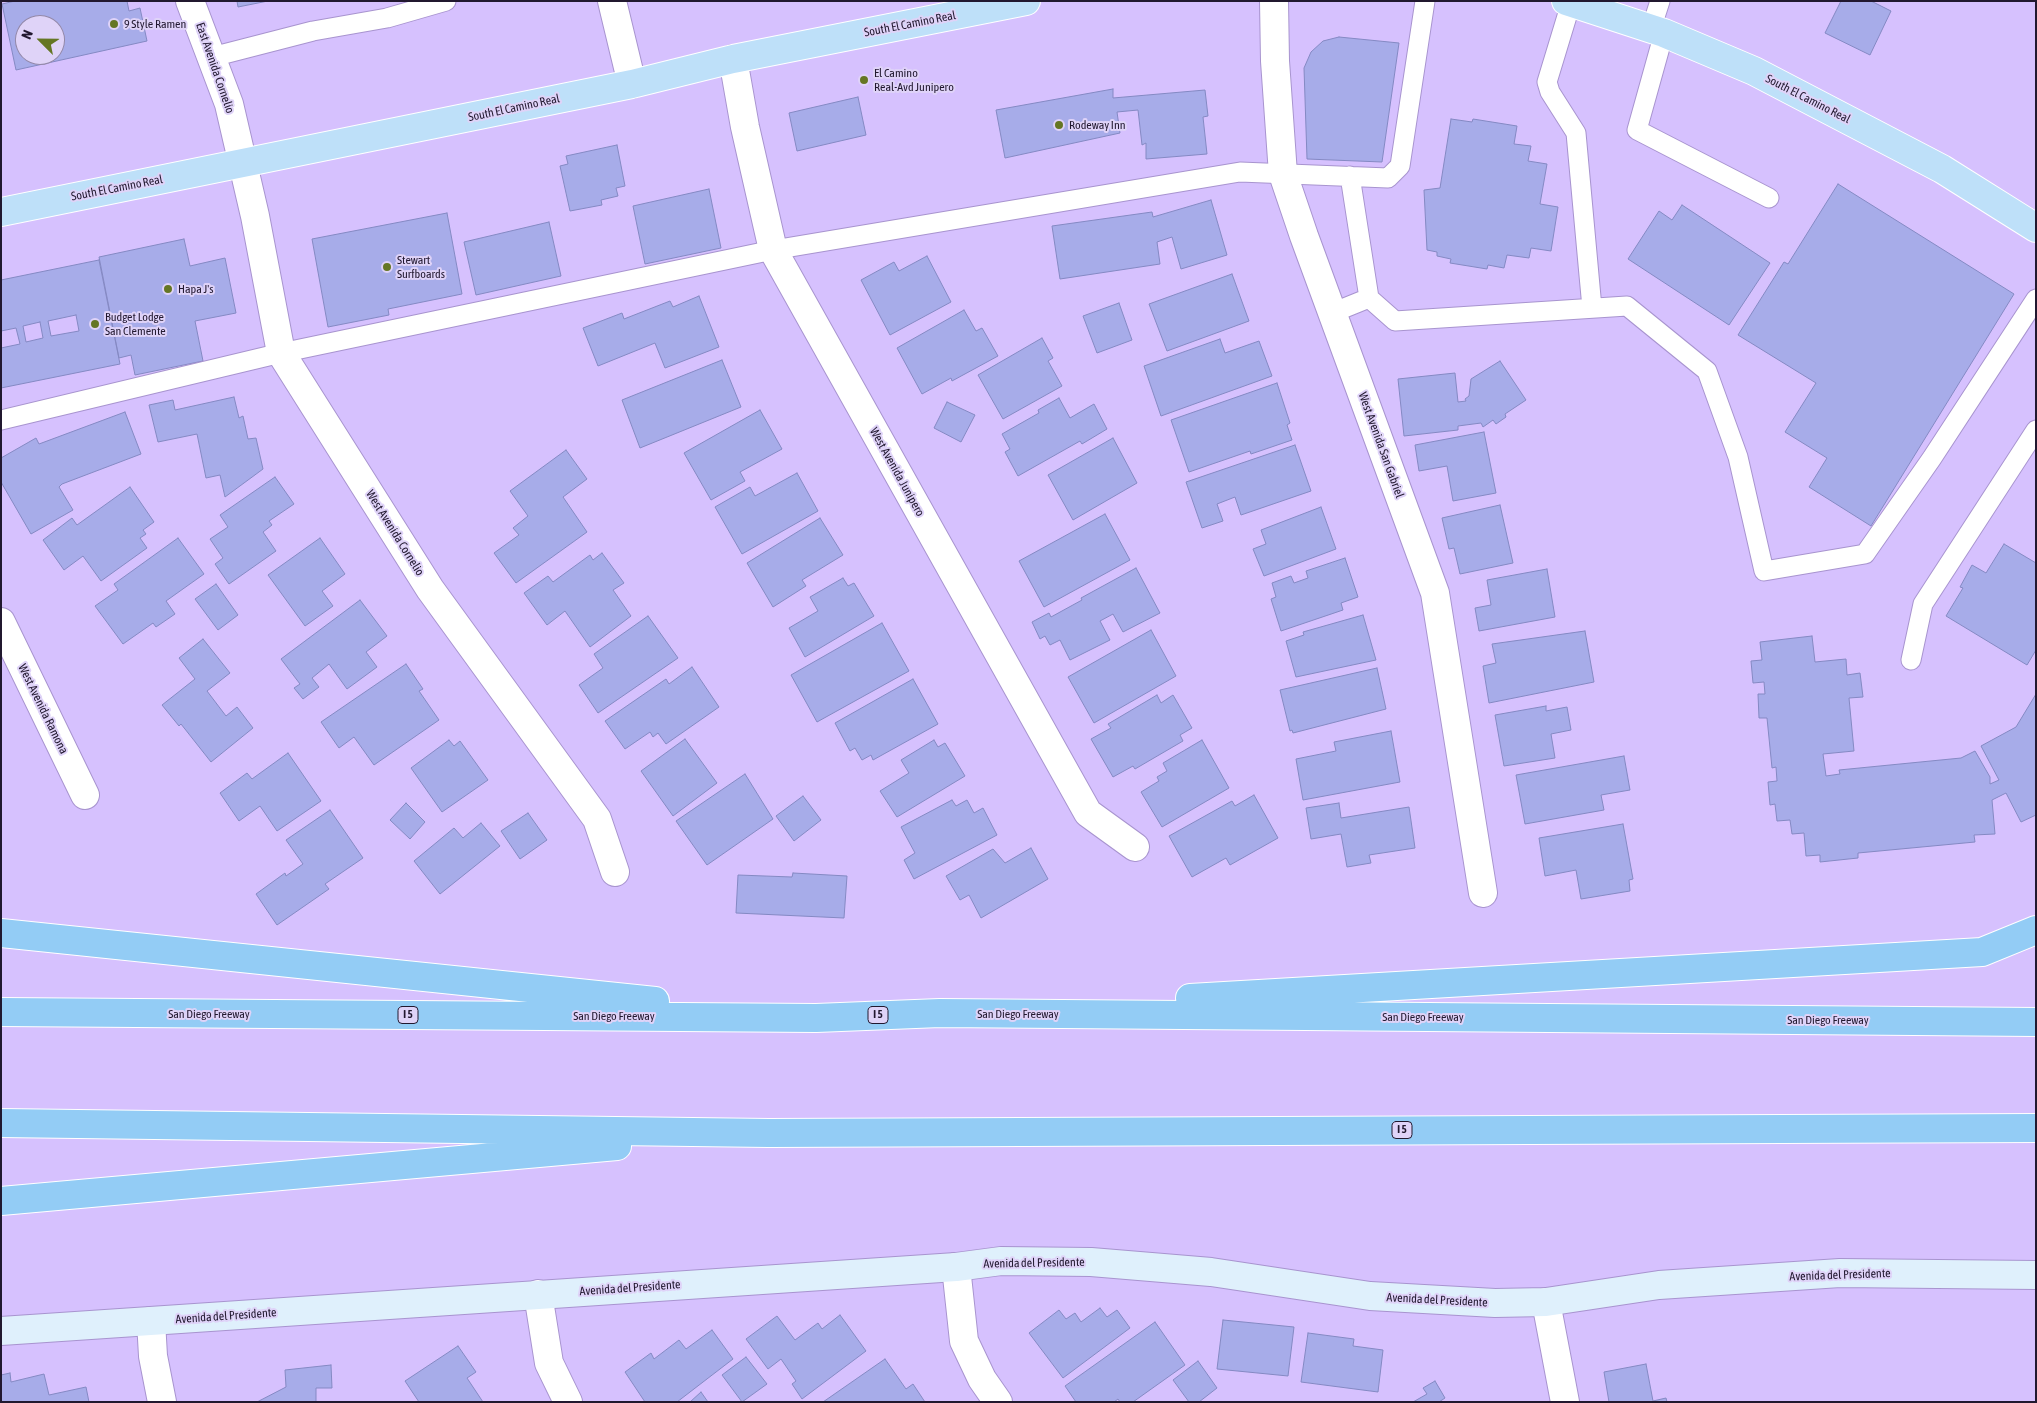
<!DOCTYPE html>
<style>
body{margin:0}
#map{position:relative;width:2037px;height:1403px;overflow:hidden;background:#d6c1fe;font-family:"Asap Condensed",sans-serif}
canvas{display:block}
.frame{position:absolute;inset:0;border:2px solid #21182f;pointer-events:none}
.north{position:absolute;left:15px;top:15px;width:50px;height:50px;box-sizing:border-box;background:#dfd3f8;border:1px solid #9388a8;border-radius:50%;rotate:293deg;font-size:14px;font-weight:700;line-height:20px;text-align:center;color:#21182f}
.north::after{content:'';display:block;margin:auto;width:18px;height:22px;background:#657624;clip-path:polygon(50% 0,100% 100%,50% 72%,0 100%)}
</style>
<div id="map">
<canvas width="2037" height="1403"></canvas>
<div class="frame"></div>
<div class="north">N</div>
</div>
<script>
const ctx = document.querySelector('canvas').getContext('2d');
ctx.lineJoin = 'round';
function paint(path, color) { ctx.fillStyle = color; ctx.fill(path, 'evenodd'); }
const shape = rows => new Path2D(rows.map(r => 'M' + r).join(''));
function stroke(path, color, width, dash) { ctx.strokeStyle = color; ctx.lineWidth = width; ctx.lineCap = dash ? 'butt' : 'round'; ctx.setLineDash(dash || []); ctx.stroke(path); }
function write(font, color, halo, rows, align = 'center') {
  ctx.font = font + ' "Asap Condensed",sans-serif'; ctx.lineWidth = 4; ctx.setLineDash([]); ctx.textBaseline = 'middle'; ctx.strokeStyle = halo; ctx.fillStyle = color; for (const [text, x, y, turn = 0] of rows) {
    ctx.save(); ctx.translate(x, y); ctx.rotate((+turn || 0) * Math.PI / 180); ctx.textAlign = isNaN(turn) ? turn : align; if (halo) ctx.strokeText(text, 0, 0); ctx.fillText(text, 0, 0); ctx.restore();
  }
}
const building = shape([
 [15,1,127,1,129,11,140,8,147,41,16,70,2,4,15,1],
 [25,25,55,25,55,55,25,55,25,25],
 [237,1,268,1,238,7,237,1],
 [1841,1,1871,1,1891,11,1870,55,1825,33,1841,1],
 [1339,37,1399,43,1382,162,1307,159,1304,68,1311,52,1323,41,1339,37],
 [1113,89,1113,98,1205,90,1208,116,1203,117,1207,154,1146,159,1146,143,1142,145,1138,110,1117,112,1120,133,1005,158,996,110,1113,89],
 [858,97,866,135,797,151,789,113,858,97],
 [1451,119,1472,122,1473,119,1517,126,1514,144,1531,146,1528,161,1547,164,1540,204,1558,207,1551,251,1531,248,1529,258,1507,255,1504,268,1488,265,1487,269,1450,263,1451,259,1437,256,1437,252,1427,250,1424,190,1440,188,1451,119],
 [617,145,625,186,616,188,618,196,601,200,602,205,570,211,560,166,568,164,566,156,617,145],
 [1838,184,2014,294,1871,526,1809,487,1827,458,1785,432,1816,383,1738,335,1784,262,1788,264,1838,184],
 [709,189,721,248,645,264,633,206,709,189],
 [1211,200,1227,255,1181,269,1172,237,1157,242,1160,264,1060,279,1052,226,1152,212,1153,217,1211,200],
 [1682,205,1770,263,1729,325,1628,259,1659,211,1672,220,1682,205],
 [447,213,462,294,388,309,389,315,328,327,312,239,447,213],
 [549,222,561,276,476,295,464,242,549,222],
 [184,239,190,266,225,258,236,313,195,321,203,361,135,375,131,355,119,358,99,257,184,239],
 [927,256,951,302,890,335,861,280,894,262,899,271,927,256],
 [99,260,120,364,1,388,1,348,20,344,16,328,1,331,1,280,99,260],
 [76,315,79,331,51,336,48,321,76,315],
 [40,322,43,338,26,342,23,326,40,322],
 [1232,274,1249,321,1167,351,1149,304,1232,274],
 [699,296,719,347,665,368,655,343,598,366,583,328,622,313,624,319,670,301,673,307,699,296],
 [1119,303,1132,340,1097,353,1083,316,1119,303],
 [964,310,976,331,982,328,998,356,952,381,951,378,922,394,897,348,964,310],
 [1042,338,1053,358,1048,361,1062,386,1003,419,978,375,1042,338],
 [1220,339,1225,353,1259,341,1272,376,1161,416,1144,366,1220,339],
 [722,360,741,407,640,448,622,400,722,360],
 [1500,361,1526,400,1505,414,1506,417,1496,424,1493,420,1483,427,1481,423,1458,426,1458,430,1404,436,1398,379,1455,373,1458,402,1466,401,1465,399,1469,396,1471,379,1500,361],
 [1277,383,1290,423,1287,425,1292,440,1251,454,1250,451,1189,472,1171,420,1277,383],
 [234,397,239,418,243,416,248,439,256,438,263,469,225,497,220,475,206,478,197,434,158,442,149,405,173,400,175,410,234,397],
 [1059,398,1070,418,1094,404,1107,429,1082,444,1080,441,1018,476,1005,452,1010,449,1002,434,1039,413,1038,410,1059,398],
 [947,402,975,415,961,442,934,428,947,402],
 [760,410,782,449,740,472,745,481,711,500,684,453,760,410],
 [125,412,141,454,62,484,59,487,73,510,31,534,1,482,1,458,36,438,39,444,125,412],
 [1484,432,1496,493,1453,501,1447,466,1419,471,1415,445,1484,432],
 [1113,438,1137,483,1073,520,1048,475,1113,438],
 [1295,445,1311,491,1241,515,1235,497,1217,504,1223,521,1202,528,1186,482,1295,445],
 [566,450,587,479,563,497,587,532,516,583,494,553,519,535,513,528,528,516,510,491,566,450],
 [797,473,818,511,742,554,715,507,750,487,755,496,797,473],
 [275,477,294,504,269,521,272,525,263,532,276,551,229,584,215,564,223,558,210,539,228,527,220,515,275,477],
 [130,487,154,522,143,530,146,534,140,538,147,548,101,581,83,556,64,570,43,540,72,518,77,525,130,487],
 [1500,505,1513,563,1460,574,1454,548,1449,549,1442,518,1500,505],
 [1321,507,1336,549,1264,576,1253,549,1266,544,1261,530,1321,507],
 [1105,514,1130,560,1044,607,1019,561,1105,514],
 [820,518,843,555,802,580,806,586,773,607,747,563,820,518],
 [178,538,204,574,166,601,175,614,156,627,153,623,123,644,95,606,118,590,114,584,178,538],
 [320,538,345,574,322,591,333,606,305,626,268,575,320,538],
 [2004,544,2036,563,2036,650,2027,665,1946,616,1963,588,1960,587,1972,565,1986,573,2004,544],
 [602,553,624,583,613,590,631,616,590,647,565,611,547,625,524,593,548,576,553,582,590,555,593,560,602,553],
 [1345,558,1358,597,1341,603,1343,610,1281,631,1271,599,1276,597,1272,583,1291,576,1294,583,1308,578,1306,571,1345,558],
 [1136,568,1160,613,1123,632,1113,614,1100,621,1110,640,1070,660,1060,640,1050,645,1045,636,1040,639,1032,622,1049,613,1051,617,1082,600,1081,598,1136,568],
 [1547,569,1555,617,1479,631,1475,608,1491,605,1487,580,1547,569],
 [843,578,848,586,854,583,874,616,805,657,789,628,818,611,810,597,843,578],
 [216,584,238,615,218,630,195,599,216,584],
 [360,600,387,636,366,652,377,667,347,689,329,664,312,678,319,687,303,699,294,688,300,684,281,659,360,600],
 [1363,615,1376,660,1296,677,1286,641,1304,635,1303,632,1363,615],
 [648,616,678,658,598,713,579,685,603,668,594,654,648,616],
 [882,623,909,671,817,722,791,675,882,623],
 [1151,630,1176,676,1094,723,1068,677,1151,630],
 [1585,631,1594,682,1489,703,1483,666,1496,663,1492,644,1585,631],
 [1812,636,1815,662,1846,659,1847,675,1860,673,1863,697,1849,698,1854,751,1823,754,1826,776,1840,774,1839,770,1961,758,1975,751,1990,777,1990,784,1999,780,1981,746,2016,727,2036,694,2036,815,2021,822,2006,793,1992,800,1995,834,1974,835,1975,842,1858,853,1858,858,1820,862,1820,855,1806,856,1804,833,1792,834,1790,820,1777,821,1775,804,1770,805,1768,782,1777,781,1776,767,1772,768,1767,718,1759,718,1758,694,1765,694,1764,682,1753,683,1751,661,1762,660,1760,642,1812,636],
 [203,639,230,673,207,691,226,716,237,707,253,728,211,762,181,724,179,726,162,705,195,679,179,658,203,639],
 [406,664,423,689,419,691,439,720,374,765,354,737,339,748,321,722,406,664],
 [692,667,719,707,666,744,658,733,653,737,650,732,625,749,605,721,666,679,669,684,692,667],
 [1377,668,1386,709,1293,733,1292,730,1290,731,1280,690,1377,668],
 [913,679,938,724,873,760,871,755,862,760,855,748,850,751,835,723,913,679],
 [1157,695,1161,703,1173,695,1192,728,1180,735,1183,741,1135,769,1133,766,1113,777,1091,739,1111,728,1108,724,1157,695],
 [1546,706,1546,711,1567,707,1571,730,1551,734,1555,758,1504,766,1495,715,1546,706],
 [1391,731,1400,782,1303,800,1296,759,1336,751,1334,742,1391,731],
 [685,739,717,783,673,816,641,771,685,739],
 [449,740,454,746,460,741,488,780,442,812,411,768,449,740],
 [934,740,938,747,945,743,965,776,897,817,880,791,909,773,901,760,934,740],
 [1202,740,1229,788,1162,827,1141,792,1159,781,1157,777,1167,771,1163,763,1202,740],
 [288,753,321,801,277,831,260,806,239,821,220,793,247,773,252,779,288,753],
 [1624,756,1630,790,1601,795,1604,810,1525,824,1516,775,1624,756],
 [745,774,773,819,707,865,676,821,745,774],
 [1254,795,1278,838,1230,865,1226,858,1192,877,1169,836,1232,801,1235,806,1254,795],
 [803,796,821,820,794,841,776,816,803,796],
 [952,800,956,806,967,800,974,813,983,808,997,835,914,879,904,860,915,853,901,827,952,800],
 [406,803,425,822,410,839,390,820,406,803],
 [1339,803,1341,818,1409,807,1415,848,1369,855,1371,863,1347,867,1341,834,1311,839,1306,808,1339,803],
 [330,810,363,858,325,884,329,889,277,925,256,894,285,873,286,876,303,864,286,840,330,810],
 [528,813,547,840,520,859,501,831,528,813],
 [481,823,500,846,440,894,414,861,454,828,463,838,481,823],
 [1623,824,1633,879,1629,880,1630,891,1581,899,1576,870,1545,876,1539,838,1623,824],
 [1031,848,1048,879,981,918,969,895,960,900,946,876,993,849,1005,863,1031,848],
 [793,873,847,876,844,918,736,913,738,875,792,877,793,873],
 [1100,1308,1107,1317,1117,1310,1130,1328,1063,1378,1029,1333,1059,1310,1066,1319,1075,1313,1081,1322,1100,1308],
 [840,1315,866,1351,802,1399,792,1384,796,1381,781,1359,768,1369,746,1339,777,1316,795,1340,818,1323,822,1329,840,1315],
 [1223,1320,1294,1327,1288,1376,1217,1369,1223,1320],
 [1155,1322,1185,1365,1133,1402,1120,1402,1118,1399,1114,1402,1076,1402,1065,1386,1155,1322],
 [712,1330,733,1359,677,1402,645,1402,625,1372,651,1353,654,1359,679,1340,686,1349,712,1330],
 [1308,1333,1354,1339,1353,1346,1383,1350,1378,1392,1301,1382,1308,1333],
 [458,1346,476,1372,467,1378,483,1402,419,1402,405,1381,458,1346],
 [746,1357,767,1384,742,1402,722,1375,746,1357],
 [885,1359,906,1389,913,1384,925,1402,823,1402,885,1359],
 [1198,1361,1217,1388,1199,1402,1189,1402,1173,1380,1198,1361],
 [1646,1364,1653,1401,1666,1398,1667,1402,1609,1402,1604,1372,1646,1364],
 [331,1365,332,1388,316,1388,316,1402,257,1402,286,1387,285,1370,331,1365],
 [10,1373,11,1382,44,1374,49,1395,86,1387,89,1402,1,1402,1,1375,10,1373],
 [1435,1381,1445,1398,1439,1402,1413,1402,1427,1394,1423,1388,1435,1381],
 [701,1392,708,1402,690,1402,701,1392]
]);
const service = shape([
 [1571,3,1547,82,1550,92,1576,133,1592,308],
 [1651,29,1660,1],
 [1664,33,1637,130,1769,198],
 [212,57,313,31,387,18,446,1],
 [1350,176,1369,298],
 [1332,313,1369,298,1395,321,1627,306,1707,371,1738,457,1764,571,1865,554,1932,458,2036,299],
 [1,420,281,353,773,250,1240,172,1388,178,1400,166,1425,1],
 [1911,660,1923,604,2036,430]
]);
const minor = shape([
 [190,1,229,104,255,216,281,353,430,589,597,819,615,872],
 [612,1,632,84],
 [1274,1,1275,61,1283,174,1304,236,1435,593,1483,893],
 [733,59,745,127,773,250,1088,813,1135,847],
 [1,622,85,795],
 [956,1267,964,1341,982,1379,998,1402],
 [538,1294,549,1363,568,1402],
 [1546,1302,1565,1402],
 [151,1321,153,1356,162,1402]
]);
const secondary = shape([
 [1,1331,956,1267,1001,1261,1091,1262,1211,1272,1370,1296,1495,1303,1546,1302,1659,1285,1840,1273,2036,1275]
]);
const primary = shape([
 [1566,1,1664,33,1754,71,1942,169,2036,228],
 [1,212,632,84,733,59,1026,1]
]);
const motorway = shape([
 [1,933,655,1001],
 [1190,998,1982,952,2036,930],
 [1,1012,816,1018,940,1013,2036,1022],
 [1,1123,769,1133,2036,1128],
 [1,1201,617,1146]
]);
const markers = [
 [114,24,5,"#657624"],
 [864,80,5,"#657624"],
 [1059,125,5,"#657624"],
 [387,267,5,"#657624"],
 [168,289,5,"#657624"],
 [95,324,5,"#657624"]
];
const shields = [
 [408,1015,20],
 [878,1015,20],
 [1402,1130,20]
];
const shieldNames = [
 ["I 5",408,1015],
 ["I 5",878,1015],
 ["I 5",1402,1130]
];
const poiNames = [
 ["9 Style Ramen",124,24],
 ["El Camino",874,73],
 ["Real-Avd Junipero",874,87],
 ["Rodeway Inn",1069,125],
 ["Stewart",397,260],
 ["Surfboards",397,274],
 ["Hapa J's",178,289],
 ["Budget Lodge",105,317],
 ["San Clemente",105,331]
];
const streetNames = [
 ["South El Camino Real",910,24,-11],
 ["East Avenida Cornelio",215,68,71],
 ["South El Camino Real",1808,99,27],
 ["South El Camino Real",514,108,-12],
 ["South El Camino Real",117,188,-11],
 ["West Avenida San Gabriel",1381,445,70],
 ["West Avenida Junipero",897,472,61],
 ["West Avenida Cornelio",395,533,58],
 ["West Avenida Ramona",43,709,64],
 ["San Diego Freeway",209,1014],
 ["San Diego Freeway",1018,1014],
 ["San Diego Freeway",614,1016],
 ["San Diego Freeway",1423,1017],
 ["San Diego Freeway",1828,1020],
 ["Avenida del Presidente",1034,1263,-1],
 ["Avenida del Presidente",1840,1275,-2],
 ["Avenida del Presidente",630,1288,-4],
 ["Avenida del Presidente",1437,1300,3],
 ["Avenida del Presidente",226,1316,-4]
];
paint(building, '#a7ace9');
stroke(building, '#8489c3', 1);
stroke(service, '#a894cf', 21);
stroke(minor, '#a894cf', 30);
stroke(secondary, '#a894cf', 30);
stroke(primary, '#fff', 30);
stroke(motorway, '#fff', 30);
stroke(service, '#fff', 19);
stroke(minor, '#fff', 28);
stroke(secondary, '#dff0fc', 28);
stroke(primary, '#bee0f9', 28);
stroke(motorway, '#93ccf5', 28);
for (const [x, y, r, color] of markers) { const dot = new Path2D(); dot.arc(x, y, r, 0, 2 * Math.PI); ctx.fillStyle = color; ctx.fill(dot); stroke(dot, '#dfd3f8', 2); }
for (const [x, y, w] of shields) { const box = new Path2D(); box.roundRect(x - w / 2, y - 8.5, w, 17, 4); ctx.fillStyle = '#dfd3f8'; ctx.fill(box); stroke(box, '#21182f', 1); }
write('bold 11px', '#21182f', null, shieldNames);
write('12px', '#21182f', '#dfd3f8', poiNames, 'left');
write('12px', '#21182f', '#dfd3f8', streetNames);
</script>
